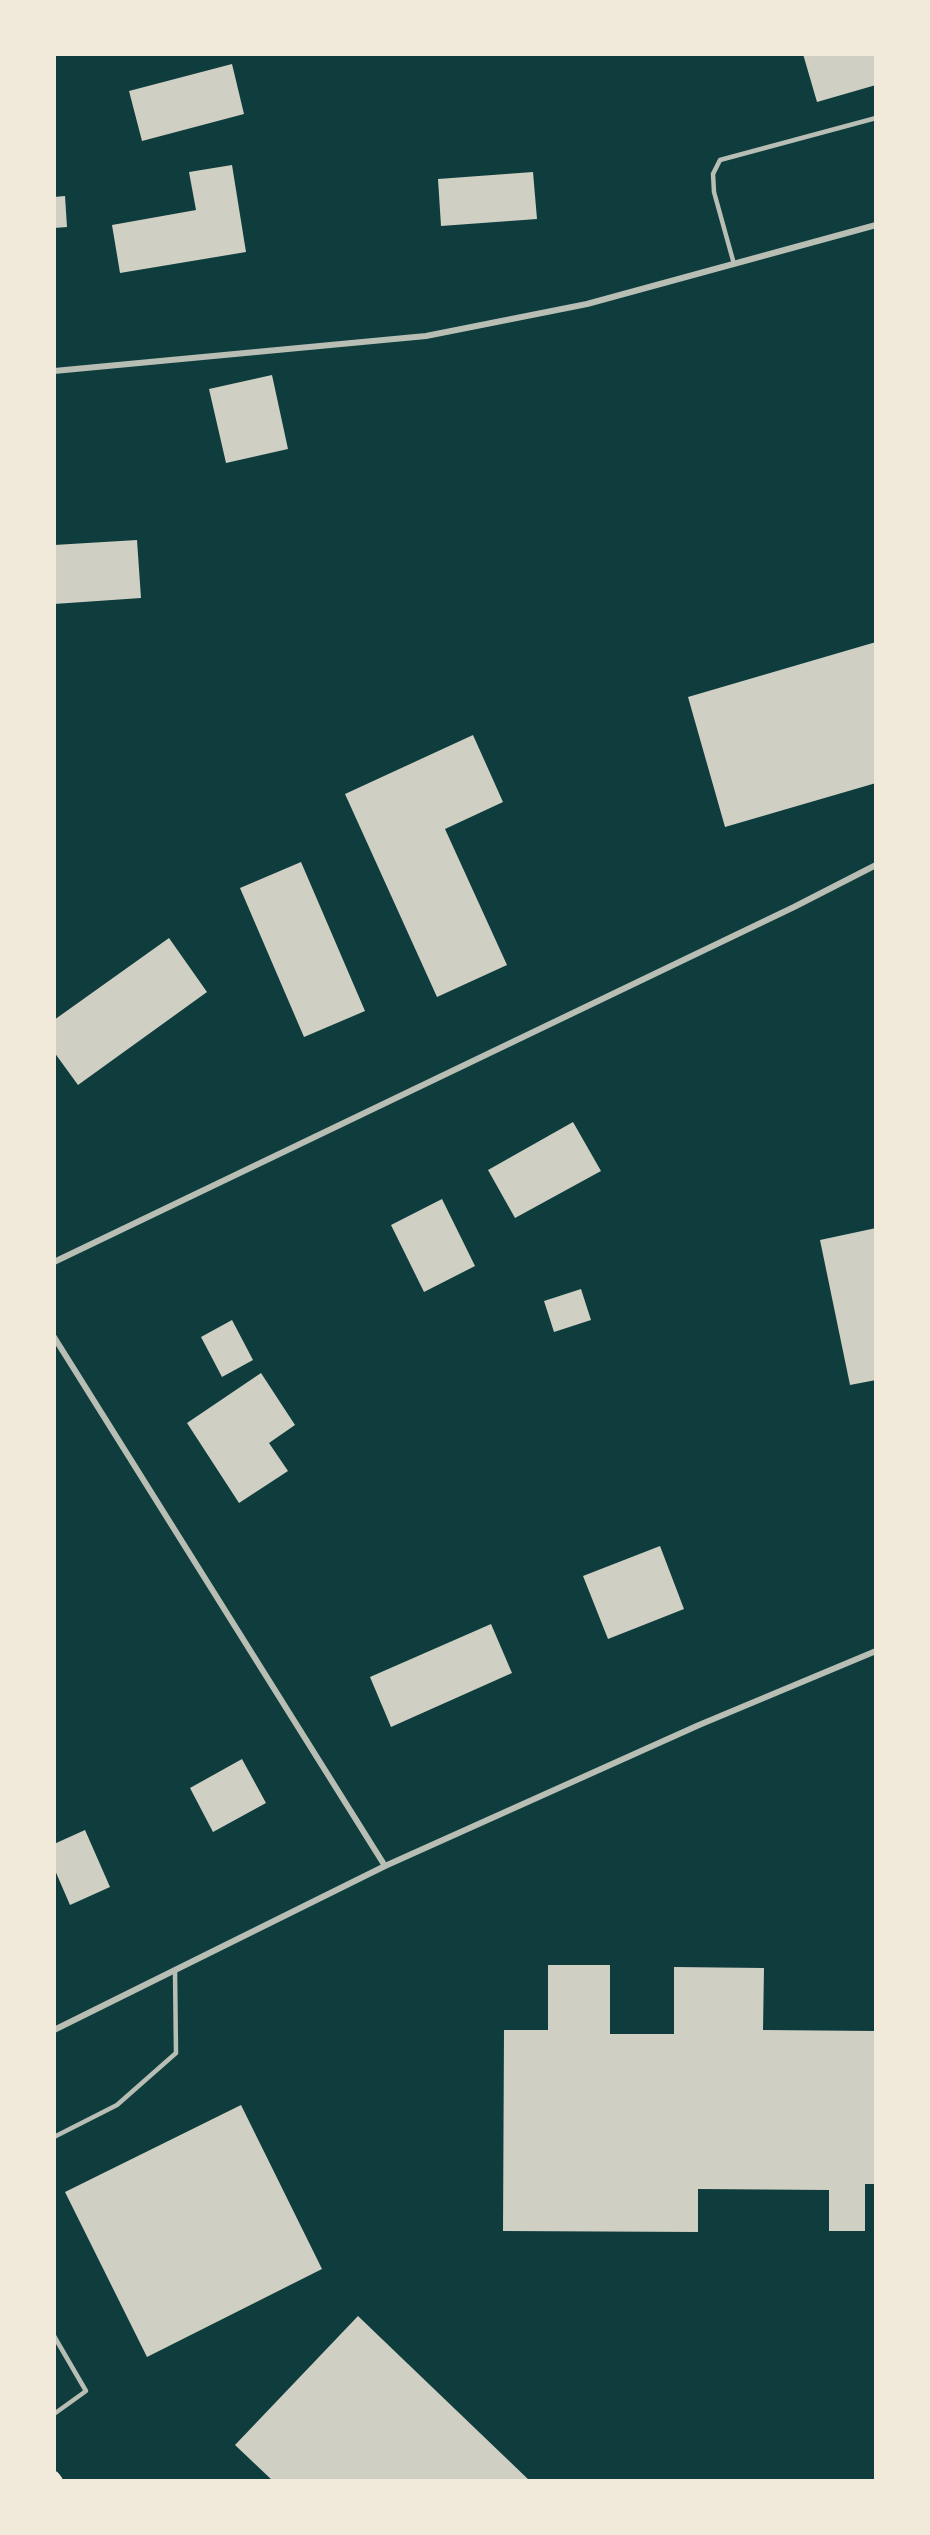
<!DOCTYPE html>
<style>
body{margin:0}
#map{position:relative;width:930px;height:2535px;overflow:hidden;background:#0f3d3e;font-family:"Open Sans",sans-serif}
canvas{display:block}
.frame{position:absolute;inset:0;border:56px solid #f1e9da;pointer-events:none}
</style>
<div id="map">
<canvas width="930" height="2535"></canvas>
<div class="frame"></div>
</div>
<script>
const ctx = document.querySelector('canvas').getContext('2d');
ctx.lineJoin = 'round';
function paint(path, color) { ctx.fillStyle = color; ctx.fill(path, 'evenodd'); }
const shape = rows => new Path2D(rows.map(r => 'M' + r).join(''));
function stroke(path, color, width, dash) { ctx.strokeStyle = color; ctx.lineWidth = width; ctx.lineCap = dash ? 'butt' : 'round'; ctx.setLineDash(dash || []); ctx.stroke(path); }
const building = shape([
 [803,54,876,54,876,85,817,102],
 [232,64,244,114,142,141,129,91],
 [232,165,246,252,120,273,112,225,196,210,189,172],
 [533,172,537,219,441,226,438,179],
 [65,196,67,227,54,228,54,197],
 [272,375,288,449,226,463,209,389],
 [137,540,141,598,54,604,54,545],
 [876,642,876,783,725,827,688,697],
 [473,735,503,802,445,829,507,965,437,997,345,794],
 [301,862,365,1011,304,1037,240,888],
 [169,938,207,992,78,1085,54,1052,54,1020],
 [573,1122,601,1171,515,1218,488,1170],
 [442,1199,475,1266,424,1292,391,1225],
 [876,1228,876,1380,850,1385,820,1240],
 [581,1289,591,1320,554,1332,544,1301],
 [232,1320,253,1360,222,1377,201,1337],
 [261,1373,295,1425,269,1443,288,1471,239,1503,187,1423],
 [660,1546,684,1609,608,1639,583,1576],
 [491,1624,512,1673,391,1727,370,1677],
 [242,1759,266,1803,213,1832,190,1788],
 [85,1830,110,1887,70,1905,54,1868,54,1844],
 [548,1965,610,1965,610,2034,674,2034,674,1967,764,1968,763,2030,876,2031,876,2184,865,2184,865,2231,829,2231,829,2190,698,2189,698,2232,503,2231,504,2030,548,2030],
 [241,2105,322,2269,147,2357,65,2192],
 [358,2316,530,2481,273,2481,235,2445]
]);
const service = shape([
 [734,264,714,192,713,174,720,160,876,118],
 [54,2137,117,2105,176,2053,175,1970],
 [54,2336,86,2391,54,2414]
]);
const minor = shape([
 [54,371,426,336,587,304,876,225],
 [54,1262,794,907,876,865],
 [54,1337,385,1866],
 [54,2030,385,1866,699,1725,876,1651]
]);
const secondary = shape([
 [54,2477,57,2481]
]);
paint(building, '#cfcfc3');
stroke(service, '#b8beb3', 4.5);
stroke(minor, '#b8beb3', 6);
stroke(secondary, '#f1e9da', 12);
</script>
